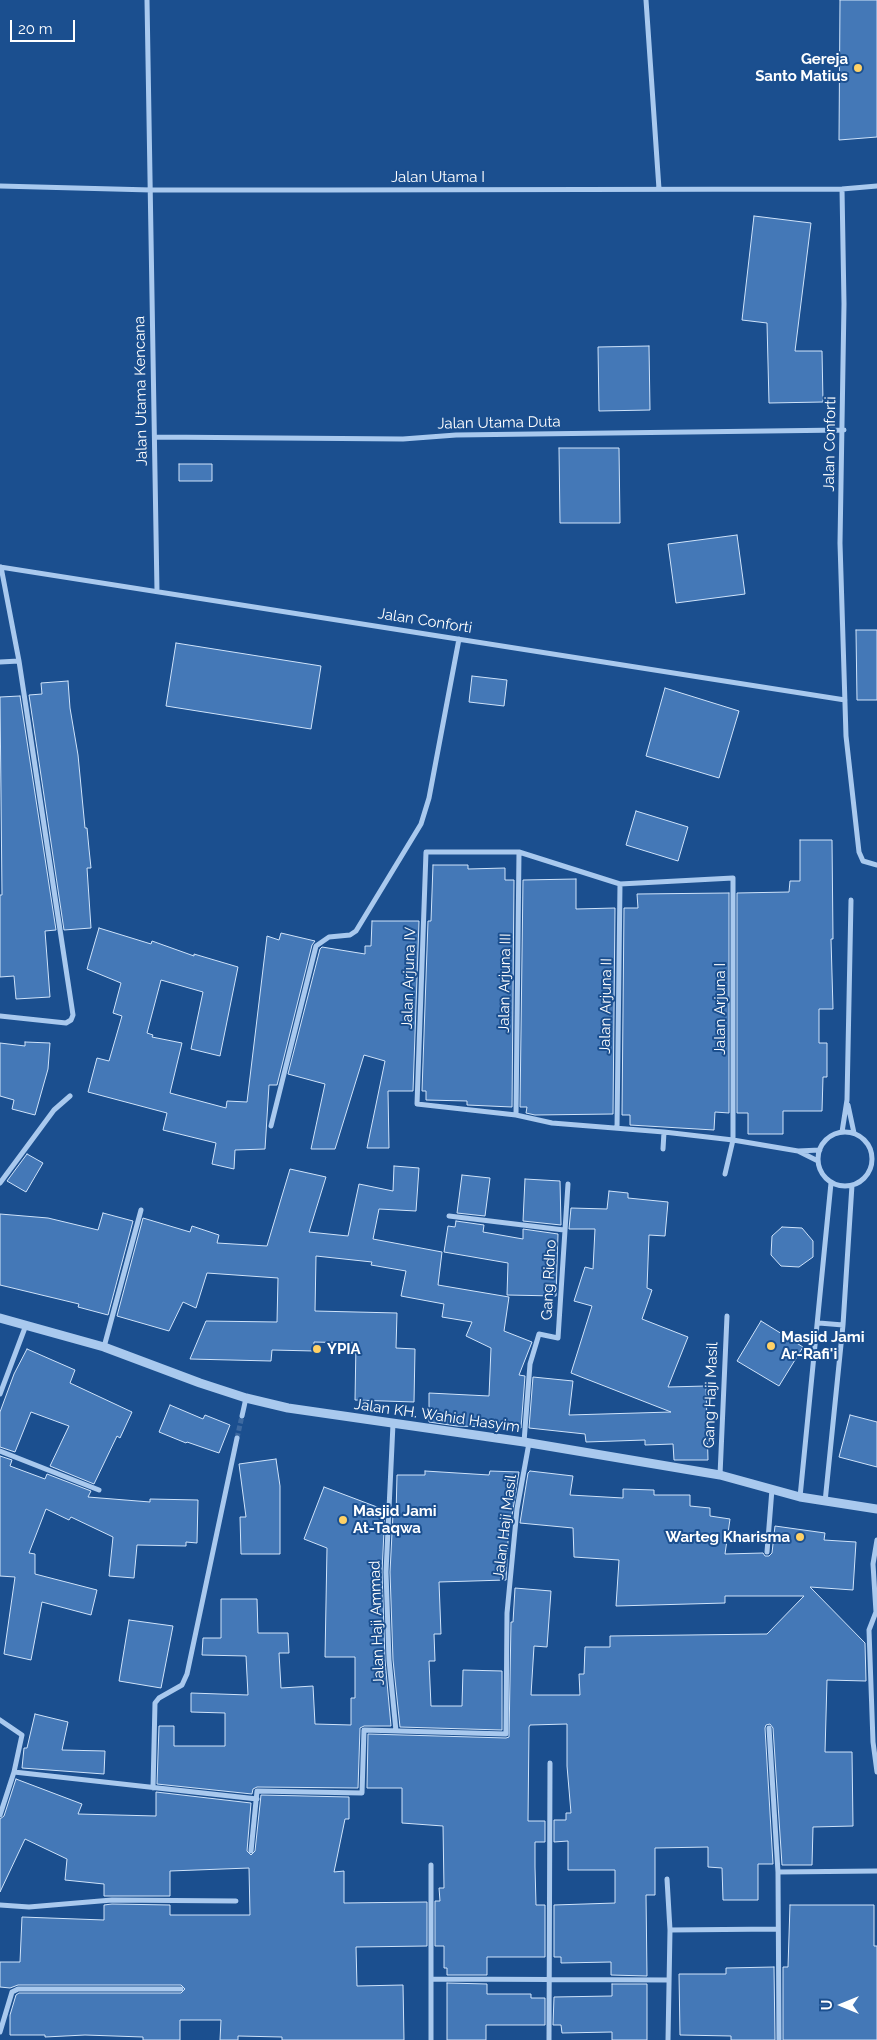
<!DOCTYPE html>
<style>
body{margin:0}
#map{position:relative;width:877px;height:2040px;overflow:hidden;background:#1b4f8f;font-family:Raleway,sans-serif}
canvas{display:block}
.north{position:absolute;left:817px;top:1980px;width:50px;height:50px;-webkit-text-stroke:4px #1b4f8f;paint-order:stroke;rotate:270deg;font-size:14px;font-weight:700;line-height:20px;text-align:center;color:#fff}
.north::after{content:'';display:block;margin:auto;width:18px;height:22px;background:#fff;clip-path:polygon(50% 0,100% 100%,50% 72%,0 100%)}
.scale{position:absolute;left:10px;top:20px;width:65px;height:22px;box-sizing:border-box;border:2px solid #fff;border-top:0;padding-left:6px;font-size:15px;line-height:18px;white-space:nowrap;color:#fff;-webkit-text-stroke:4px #1b4f8f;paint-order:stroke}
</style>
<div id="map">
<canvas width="877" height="2040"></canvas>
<div class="north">U</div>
<div class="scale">20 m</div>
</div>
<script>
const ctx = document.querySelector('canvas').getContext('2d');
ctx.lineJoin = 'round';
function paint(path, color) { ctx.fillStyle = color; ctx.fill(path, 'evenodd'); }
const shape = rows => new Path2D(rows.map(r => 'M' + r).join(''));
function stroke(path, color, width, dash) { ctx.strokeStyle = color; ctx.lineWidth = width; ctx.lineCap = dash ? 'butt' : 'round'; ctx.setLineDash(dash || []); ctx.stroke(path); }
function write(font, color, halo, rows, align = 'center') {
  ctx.font = font + ' Raleway,sans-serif'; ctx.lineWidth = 4; ctx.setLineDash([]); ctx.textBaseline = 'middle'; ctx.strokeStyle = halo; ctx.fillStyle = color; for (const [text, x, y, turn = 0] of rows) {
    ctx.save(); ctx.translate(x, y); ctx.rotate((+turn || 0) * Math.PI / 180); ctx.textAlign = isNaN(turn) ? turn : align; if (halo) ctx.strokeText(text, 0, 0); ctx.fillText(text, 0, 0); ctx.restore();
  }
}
const building = shape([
 [840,0,877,0,877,137,839,140,840,0],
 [754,216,811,223,795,351,822,351,823,402,769,403,767,323,742,320,754,216],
 [649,346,650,410,599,411,598,347,649,346],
 [559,448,619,448,620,523,560,523,559,448],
 [179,464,212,464,212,481,179,481,179,464],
 [737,535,745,594,676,603,668,544,737,535],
 [856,630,877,630,877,700,857,700,856,630],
 [176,643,321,666,311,729,166,706,176,643],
 [472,676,507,680,504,706,469,702,472,676],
 [68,681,70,708,78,755,85,828,87,828,89,849,91,868,87,868,91,928,64,930,29,695,42,694,41,683,68,681],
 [665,688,739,711,719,778,646,756,665,688],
 [20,696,56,930,45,931,50,997,16,999,14,976,0,977,0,895,2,895,0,697,20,696],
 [636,811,688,827,678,861,626,845,636,811],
 [800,840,832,840,833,939,831,939,833,1009,819,1009,819,1043,827,1043,827,1077,823,1077,822,1111,783,1111,783,1134,748,1134,748,1113,737,1113,737,893,789,892,790,881,800,881,800,840],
 [433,865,468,865,468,869,505,868,505,880,514,880,512,1107,467,1105,467,1101,426,1100,426,1091,422,1091,428,921,431,921,433,865],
 [576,879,576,909,615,908,613,1114,535,1115,526,1113,527,1107,520,1107,523,880,576,879],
 [729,893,729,1113,715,1112,714,1130,630,1125,630,1115,622,1115,624,908,638,908,637,894,729,893],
 [372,921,419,921,413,1091,388,1091,389,1148,367,1148,385,1061,364,1055,335,1149,311,1149,325,1084,288,1074,320,949,322,947,365,954,365,946,371,946,372,921],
 [99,928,151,944,152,941,194,956,194,954,238,967,220,1056,191,1049,203,992,161,980,147,1033,153,1035,152,1037,182,1043,170,1093,226,1108,227,1101,247,1102,267,936,279,940,281,933,315,941,312,945,277,1085,269,1085,265,1149,235,1150,234,1169,212,1164,216,1143,163,1130,167,1113,88,1092,97,1058,109,1061,122,1016,113,1013,121,983,87,969,99,928],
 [25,1042,50,1043,48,1069,35,1115,12,1109,14,1100,0,1096,0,1043,25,1046,25,1042],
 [27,1154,43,1163,26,1192,7,1181,27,1154],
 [394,1166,419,1168,416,1211,379,1209,373,1239,442,1252,438,1285,509,1297,504,1331,532,1342,519,1375,525,1376,521,1428,457,1426,429,1422,429,1393,489,1396,491,1348,466,1336,472,1322,442,1317,444,1304,401,1296,406,1271,371,1265,372,1262,316,1256,315,1311,397,1313,396,1348,415,1349,414,1402,355,1400,356,1343,314,1342,314,1351,272,1350,271,1361,190,1359,206,1321,277,1322,278,1278,207,1273,196,1308,183,1302,169,1331,117,1316,143,1218,190,1232,192,1226,219,1235,217,1243,267,1246,290,1169,326,1177,309,1232,348,1236,359,1184,393,1191,394,1166],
 [462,1175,490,1178,485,1216,457,1213,462,1175],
 [525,1179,560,1181,561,1225,523,1221,525,1179],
 [609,1191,628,1193,628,1198,668,1202,665,1236,649,1235,647,1288,652,1290,642,1319,688,1337,668,1387,706,1386,708,1460,674,1460,673,1444,645,1445,645,1440,586,1442,585,1434,529,1428,533,1377,573,1381,569,1415,671,1412,571,1373,592,1306,574,1301,585,1267,593,1269,595,1229,569,1229,571,1208,607,1209,609,1191],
 [103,1213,133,1221,108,1315,78,1307,79,1304,0,1285,0,1214,48,1218,98,1230,103,1213],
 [456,1221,484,1225,483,1232,523,1239,523,1229,558,1234,556,1296,507,1295,508,1263,444,1252,448,1226,455,1227,456,1221],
 [782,1227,802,1228,813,1241,813,1257,799,1267,781,1266,771,1255,772,1236,782,1227],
 [761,1321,803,1347,779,1386,737,1361,761,1321],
 [27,1349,75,1370,70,1383,132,1412,120,1438,117,1436,94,1484,50,1466,69,1426,31,1412,15,1452,0,1447,0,1412,14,1374,27,1349],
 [170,1405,203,1419,205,1415,230,1425,219,1453,187,1442,186,1443,159,1432,170,1405],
 [850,1415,877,1422,877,1467,839,1457,850,1415],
 [0,1456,12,1460,10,1466,45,1479,47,1474,91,1491,88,1497,150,1502,150,1499,198,1500,197,1543,186,1542,186,1546,137,1545,134,1578,109,1576,113,1537,71,1517,69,1520,46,1509,29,1553,35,1554,35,1574,97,1590,91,1615,42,1602,31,1660,4,1654,15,1577,0,1576,0,1456],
 [276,1459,280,1486,280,1554,241,1554,240,1517,246,1517,239,1464,276,1459],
 [425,1471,489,1475,490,1471,519,1472,511,1522,509,1522,506,1580,439,1582,441,1634,434,1634,435,1661,429,1661,431,1706,462,1706,463,1670,502,1671,502,1730,400,1727,393,1660,390,1572,393,1514,396,1515,397,1475,425,1475,425,1471],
 [530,1471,573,1476,570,1495,623,1498,623,1489,654,1490,654,1495,690,1495,690,1506,710,1508,710,1516,730,1519,725,1554,763,1553,765,1556,769,1556,772,1553,775,1526,825,1533,824,1540,856,1542,853,1590,810,1587,865,1643,866,1681,827,1680,825,1752,852,1752,853,1826,813,1827,812,1865,782,1865,773,1728,770,1724,766,1725,765,1728,773,1864,758,1864,758,1900,723,1900,722,1868,708,1867,708,1847,655,1848,655,1895,646,1895,647,1976,611,1975,611,1962,561,1963,561,1957,554,1957,554,1905,615,1903,615,1870,568,1870,568,1841,554,1842,554,1820,566,1820,566,1813,571,1813,567,1766,567,1724,530,1725,529,1727,528,1821,545,1821,545,1842,535,1842,535,1867,536,1905,545,1905,545,1957,487,1957,487,1975,447,1975,447,1968,444,1968,444,1946,435,1946,435,1901,440,1901,439,1888,444,1888,443,1826,402,1823,402,1788,367,1788,368,1734,506,1738,509,1737,511,1622,513,1622,515,1588,551,1591,547,1647,534,1646,531,1695,580,1695,579,1674,584,1674,585,1647,610,1647,610,1636,767,1634,804,1596,725,1596,725,1603,616,1606,619,1560,574,1557,573,1528,520,1523,528,1473,530,1471],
 [324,1487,385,1510,382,1572,385,1660,391,1726,364,1726,360,1728,358,1788,257,1787,253,1789,252,1794,157,1784,159,1726,174,1726,174,1746,225,1746,225,1713,191,1712,191,1693,248,1695,246,1656,202,1655,203,1638,221,1638,221,1599,257,1599,258,1633,288,1633,289,1653,279,1653,281,1688,313,1686,315,1724,351,1725,351,1698,355,1698,355,1657,325,1657,327,1548,304,1539,324,1487],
 [129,1620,173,1626,161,1688,119,1681,129,1620],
 [35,1714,68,1722,62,1750,105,1751,104,1774,22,1768,24,1748,27,1748,35,1714],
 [16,1779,82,1804,78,1814,156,1816,156,1792,251,1803,247,1851,251,1855,255,1851,261,1795,349,1797,349,1819,345,1819,334,1872,344,1871,344,1903,427,1902,427,1946,356,1947,357,1986,403,1985,404,2040,282,2040,282,2037,238,2036,238,2040,220,2040,221,2020,180,2020,180,2040,143,2040,143,2037,85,2035,45,2037,45,2035,10,2035,10,2015,16,1995,19,1993,181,1993,185,1989,181,1985,18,1985,10,1988,0,1987,0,1962,20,1962,22,1917,104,1920,104,1905,112,1904,170,1905,170,1915,250,1915,249,1868,170,1871,170,1896,104,1896,104,1884,65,1880,67,1859,25,1839,0,1892,0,1819,4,1816,16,1779],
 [790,1905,874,1905,874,1946,877,1946,877,2040,783,2040,783,1967,788,1967,790,1905],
 [774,1967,775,2040,731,2040,731,2036,680,2035,679,1974,726,1974,726,1968,774,1967],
 [447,1983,487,1984,487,1994,531,1994,531,1998,545,1998,545,2025,486,2025,486,2040,447,2040,447,1983],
 [612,1984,647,1984,647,2040,612,2040,612,2032,562,2033,561,2025,553,2025,554,1997,612,1996,612,1984]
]);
const minorTunnel = shape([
 [237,1438,242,1416]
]);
const minor = shape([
 [147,0,157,591],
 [646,0,659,189],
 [0,186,151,190,326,190,842,189,877,186],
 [842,189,844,304,840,543,846,736,859,852,863,861,877,865],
 [155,437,403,439,456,435,844,430],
 [0,567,845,700],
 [0,662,19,661],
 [0,1016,66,1023,71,1020,73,1015,19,661,1,567],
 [848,1105,854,1133],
 [516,1115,519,852],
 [271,1126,316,946,329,937,350,935,356,931,421,824,429,798,459,639],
 [617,1128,620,884],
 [842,1132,847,1100,851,900],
 '818 1159a27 27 0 1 1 54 0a27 27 0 1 1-54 0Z',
 [663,1149,664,1132],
 [798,1151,818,1161],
 [725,1174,733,1140,733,878,620,884,519,852,426,852,417,1104,516,1115,552,1123,664,1132,733,1140,798,1151,820,1150],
 [0,1183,54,1110,70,1096],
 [449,1216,564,1230],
 [819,1323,843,1325],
 [104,1347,141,1210],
 [0,1394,26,1325],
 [242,1416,246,1398],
 [393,1424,386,1572,389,1660,396,1731],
 [524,1442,530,1364,539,1334,558,1338,568,1184],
 [0,1451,99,1490],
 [720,1475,727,1316],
 [800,1497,831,1183],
 [825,1502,843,1325,852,1185],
 [877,1540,873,1564,876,1612,869,1630,873,1742,877,1772],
 [767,1552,772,1489],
 [0,1720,22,1735,14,1772,0,1815],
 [769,1728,778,1872,779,2040],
 [14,1772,257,1799],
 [153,1788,155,1703,159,1698,182,1685,187,1674,237,1438],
 [251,1851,257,1791,362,1793,364,1730,506,1734,507,1613,517,1509,529,1443],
 [778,1872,877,1871],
 [667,1879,670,1930,668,2040],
 [0,1905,29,1907,112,1900,236,1901],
 [670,1930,778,1929],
 [432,1979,669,1980],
 [0,2032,12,1992,18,1989,181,1989],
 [431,2040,431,1865],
 [549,2040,550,1763]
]);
const tertiary = shape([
 [0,1318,104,1347,200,1383,246,1398,288,1408,524,1442,720,1475,800,1497,877,1509]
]);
const markers = [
 [858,68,5,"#ffd166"],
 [771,1346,5,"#ffd166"],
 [317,1349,5,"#ffd166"],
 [343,1520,5,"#ffd166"],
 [800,1537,5,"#ffd166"]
];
const poiNames = [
 ["Gereja",848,59,"right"],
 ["Santo Matius",848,76,"right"],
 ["Masjid Jami",781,1337],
 ["Ar-Rafi'i",781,1354],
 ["YPIA",327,1349],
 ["Masjid Jami",353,1511],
 ["At-Taqwa",353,1528],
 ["Warteg Kharisma",790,1537,"right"]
];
const streetNames = [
 ["Jalan Utama I",438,177],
 ["Jalan Utama Kencana",141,391,-91],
 ["Jalan Utama Duta",499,423,-1],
 ["Jalan Conforti",830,444,-89],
 ["Jalan Conforti",425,621,9],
 ["Jalan Arjuna IV",409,978,-88],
 ["Jalan Arjuna III",505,983,-89],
 ["Jalan Arjuna II",606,1006,-89],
 ["Jalan Arjuna I",720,1009,-90],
 ["Gang Ridho",549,1280,-87],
 ["Gang Haji Masil",711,1395,-88],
 ["Jalan KH. Wahid Hasyim",437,1416,8],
 ["Jalan Haji Masil",505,1527,-83],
 ["Jalan Haji Ammad",377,1623,-92]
];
paint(building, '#4478b7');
stroke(building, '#cfe3fa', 1);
stroke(minorTunnel, '#3d69a0', 5, [5, 2.5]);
stroke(minor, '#a9c9ee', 5);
stroke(tertiary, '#a9c9ee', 9);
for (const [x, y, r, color] of markers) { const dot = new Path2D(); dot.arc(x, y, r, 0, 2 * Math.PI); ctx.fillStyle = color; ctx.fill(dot); stroke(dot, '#1b4f8f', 2); }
write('bold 15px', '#fff', '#1b4f8f', poiNames, 'left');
write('15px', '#fff', '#1b4f8f', streetNames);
</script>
